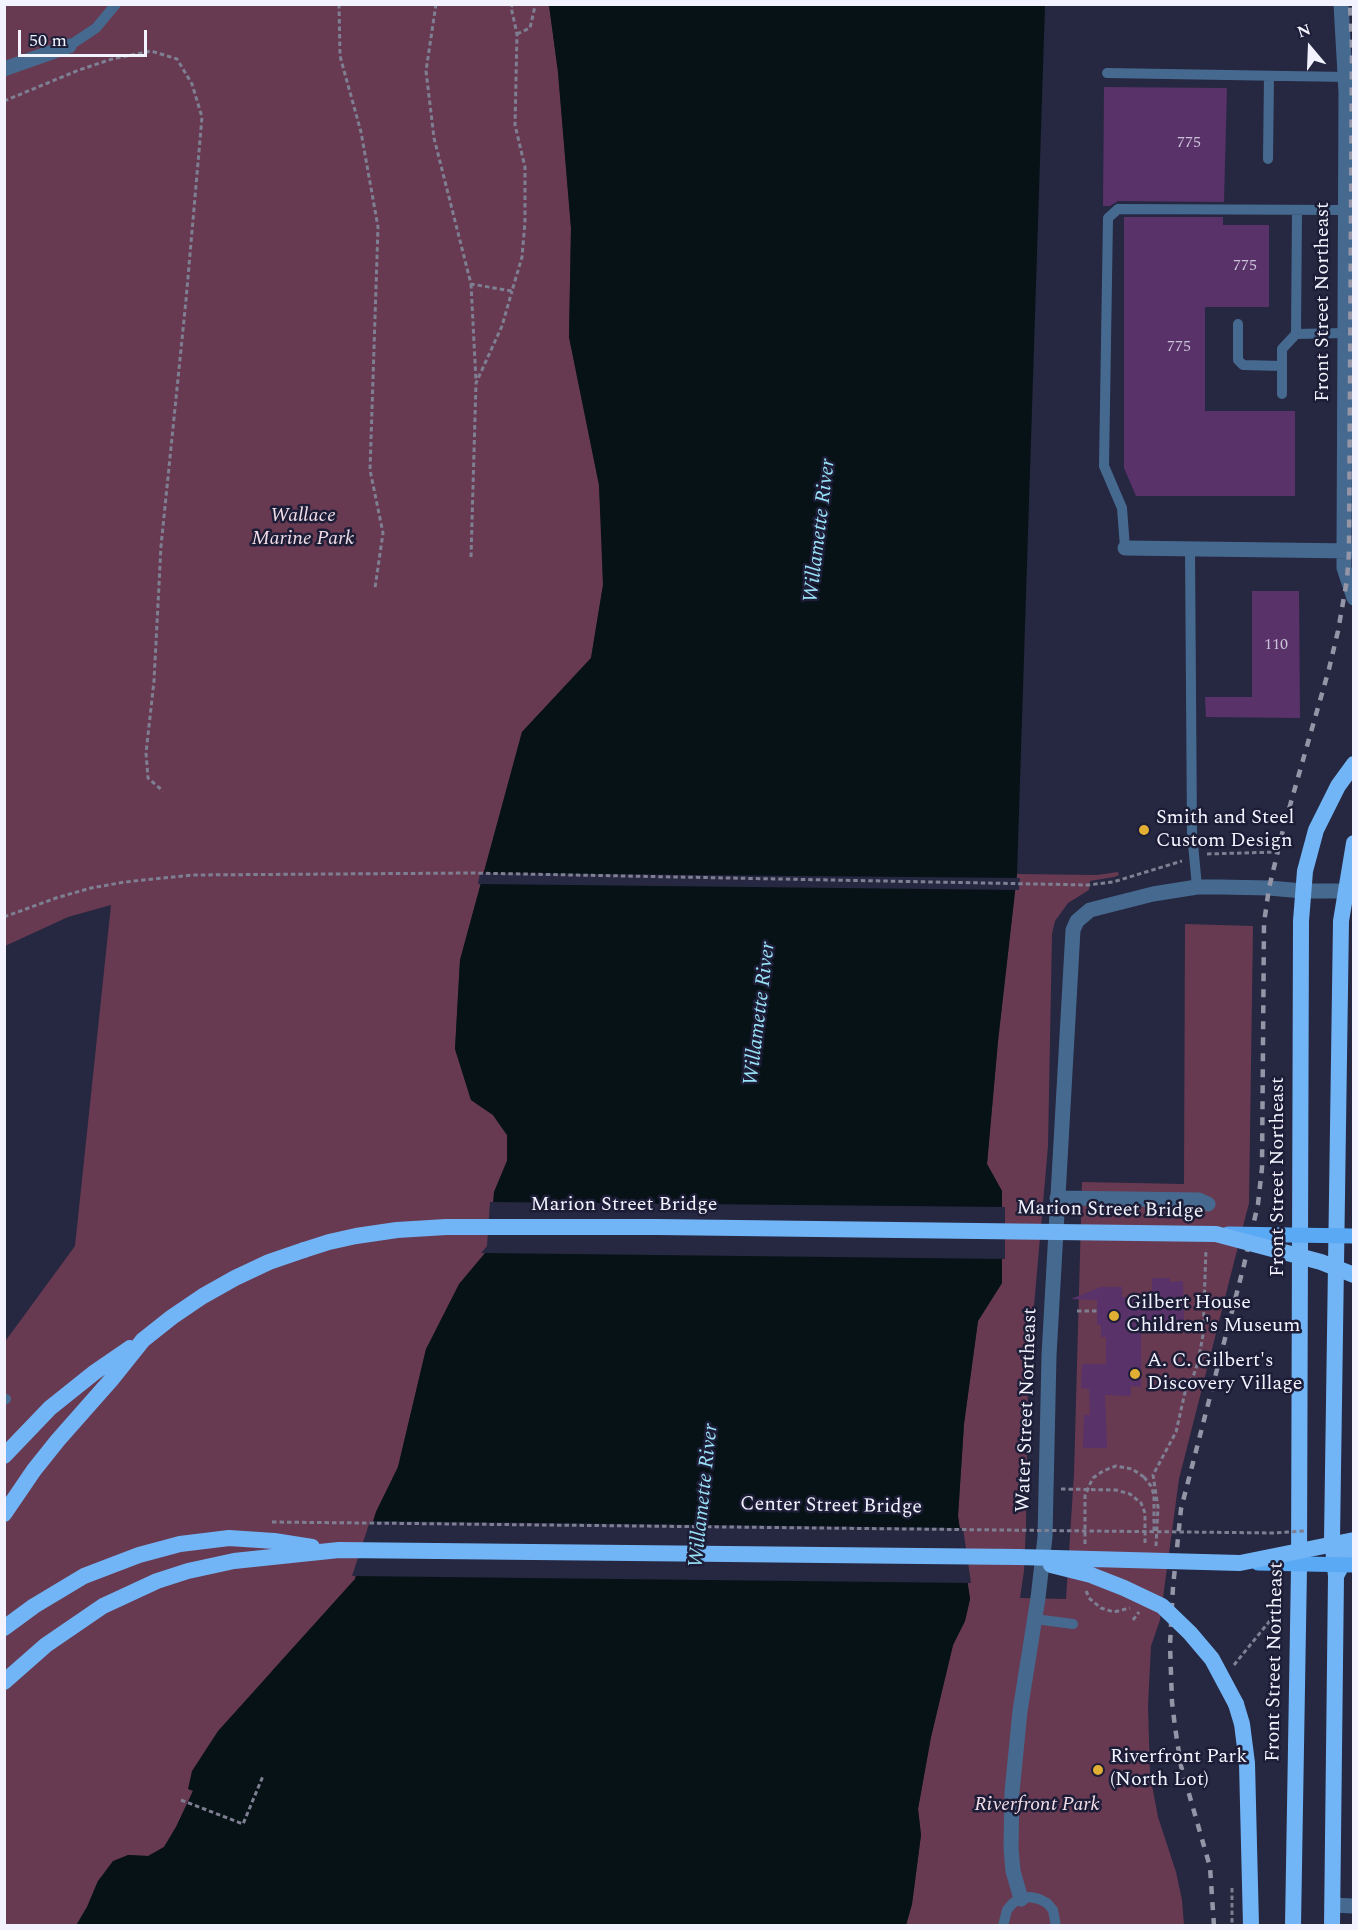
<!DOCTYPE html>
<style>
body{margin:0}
#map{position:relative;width:1358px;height:1930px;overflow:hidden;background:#262741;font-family:Spectral,serif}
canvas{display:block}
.frame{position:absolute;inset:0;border:6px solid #f2f3fe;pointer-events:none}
.north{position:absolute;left:1280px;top:18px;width:60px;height:60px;-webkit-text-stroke:4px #1d1d37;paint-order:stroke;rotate:341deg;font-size:16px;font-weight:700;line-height:24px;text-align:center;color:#f2f3fe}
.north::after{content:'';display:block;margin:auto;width:21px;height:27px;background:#f2f3fe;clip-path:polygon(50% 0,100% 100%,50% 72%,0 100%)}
.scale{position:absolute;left:18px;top:30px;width:129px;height:27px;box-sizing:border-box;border:3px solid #f2f3fe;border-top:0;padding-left:8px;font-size:18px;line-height:21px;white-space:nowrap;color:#f2f3fe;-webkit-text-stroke:4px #1d1d37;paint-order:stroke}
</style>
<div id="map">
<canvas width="1358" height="1930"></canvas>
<div class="frame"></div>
<div class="north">N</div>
<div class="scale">50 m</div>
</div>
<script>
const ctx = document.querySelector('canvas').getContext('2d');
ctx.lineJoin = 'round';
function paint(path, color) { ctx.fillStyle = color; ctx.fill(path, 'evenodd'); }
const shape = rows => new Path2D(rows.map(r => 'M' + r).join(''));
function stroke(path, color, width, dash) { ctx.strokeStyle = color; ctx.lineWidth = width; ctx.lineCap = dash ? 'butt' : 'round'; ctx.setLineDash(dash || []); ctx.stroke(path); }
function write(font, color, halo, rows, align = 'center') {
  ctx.font = font + ' Spectral,serif'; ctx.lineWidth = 5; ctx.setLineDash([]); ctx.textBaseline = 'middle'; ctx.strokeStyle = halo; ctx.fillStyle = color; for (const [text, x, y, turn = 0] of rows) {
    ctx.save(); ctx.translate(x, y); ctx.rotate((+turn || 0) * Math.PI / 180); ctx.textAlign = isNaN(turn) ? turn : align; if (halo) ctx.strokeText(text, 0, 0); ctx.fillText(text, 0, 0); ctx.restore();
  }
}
const green = shape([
 [5,5,549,5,558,72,571,228,569,337,599,485,602,538,603,585,591,658,522,732,460,960,455,1049,471,1100,493,1115,507,1135,507,1161,494,1192,490,1247,426,1349,398,1467,376,1512,355,1579,272,1671,193,1791,176,1827,164,1847,149,1856,128,1855,98,1881,87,1907,76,1925,5,1925,4,1554,6,1542,4,1540,4,1343,75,1246,111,905,68,917,5,946],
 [1118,872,1119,875,1114,877,1090,881,1089,890,1068,903,1055,921,1052,934,1048,1146,1028,1374,1026,1525,1024,1571,1020,1598,1066,1599,1074,1474,1082,1182,1184,1184,1185,924,1253,926,1249,1203,1179,1479,1160,1620,1151,1646,1148,1705,1150,1775,1158,1817,1176,1872,1182,1900,1184,1925,906,1926,912,1904,921,1835,918,1809,931,1737,953,1645,965,1621,970,1599,958,1516,964,1424,978,1321,1002,1283,1002,1191,987,1164,998,1041,1017,874,1097,875]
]);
const water = shape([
 [549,5,1045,5,1017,874,998,1041,987,1164,1002,1191,1002,1283,978,1321,964,1424,958,1516,970,1599,965,1621,953,1645,931,1737,918,1809,921,1835,912,1904,906,1925,76,1926,87,1907,98,1881,113,1861,128,1855,148,1856,164,1847,176,1827,193,1791,188,1789,192,1771,218,1731,355,1579,376,1512,398,1467,426,1349,459,1284,490,1247,494,1192,507,1161,507,1135,493,1115,471,1100,455,1049,460,960,522,732,591,658,603,585,599,485,569,337,571,228,558,72]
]);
const pier = shape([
 [480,873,1020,878,1019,890,478,884],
 [490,1202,1005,1207,1005,1259,481,1253,487,1246],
 [370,1521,963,1528,971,1583,352,1576]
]);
const building = shape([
 [1104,87,1227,88,1224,202,1118,201,1110,206,1103,206],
 [1124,217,1223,217,1223,225,1269,225,1269,307,1205,307,1205,411,1295,411,1295,496,1136,496,1124,468],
 [1252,591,1299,591,1300,718,1206,717,1205,697,1252,697],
 [1152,1278,1170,1278,1170,1282,1183,1281,1184,1320,1149,1321,1149,1329,1141,1329,1141,1387,1131,1386,1131,1396,1105,1395,1107,1448,1083,1448,1084,1415,1090,1415,1089,1389,1081,1388,1082,1364,1106,1364,1106,1337,1101,1337,1101,1325,1097,1325,1097,1300,1071,1299,1101,1287,1122,1287,1122,1297,1152,1298]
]);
const path = shape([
 [339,4,340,56,361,132,378,227,370,470,383,533,375,588],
 [436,4,426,71,434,138,471,284,512,291,522,257,525,222,525,167,515,125,517,34,511,7,513,4],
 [517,34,530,28,535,6,533,4],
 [4,101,79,70,112,59,151,51,177,59,192,84,202,117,186,300,161,546,154,681,146,753,148,778,163,791],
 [471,284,476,381],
 [471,557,476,383,502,326,512,291],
 [1207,854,1278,852],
 [4,917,56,898,91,888,125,882,192,875,471,873,1088,885,1113,882,1182,861],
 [1077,1311,1097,1311],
 [1144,1477,1151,1486,1154,1495,1154,1532],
 [1061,1489,1116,1490,1130,1494,1141,1503,1145,1513,1145,1544],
 [1156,1546,1158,1507,1153,1475,1176,1432,1186,1388,1194,1374,1198,1362,1203,1335,1206,1249],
 [1086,1591,1090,1599,1101,1608,1114,1612,1130,1608],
 [1133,1620,1139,1612],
 [1234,1665,1281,1607],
 [181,1800,243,1824,263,1776],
 [1232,1888,1232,1926]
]);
const service = shape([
 [69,46,96,28,116,4],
 [1107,73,1346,77],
 [1268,159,1269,76],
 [1297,210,1296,334,1345,333],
 [1238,324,1238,360,1243,365,1282,366],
 [1282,394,1282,349,1296,334],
 [1125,548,1122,508,1104,466,1108,218,1118,209,1345,210],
 [1190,549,1192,833,1197,887],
 [4,1400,6,1399],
 [1035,1619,1073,1624],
 [1003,1926,1007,1910,1013,1903,1021,1899,1030,1897,1039,1899,1047,1903,1053,1910,1056,1926]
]);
const minor = shape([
 [1341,4,1346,92,1344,551,1344,568,1354,598],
 [1125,548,1353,551],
 [1057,1198,1199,1200,1208,1204],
 [1021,1899,1013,1871,1011,1848,1012,1792,1020,1711,1038,1598,1045,1537,1049,1355,1073,930,1077,921,1090,910,1153,894,1197,887,1221,887,1269,888,1303,891]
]);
const tertiary = shape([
 [4,69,69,46],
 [1303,891,1354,891],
 [1332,1905,1354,1906]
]);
const trunk = shape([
 [4,1456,50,1408,95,1372,130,1348],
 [4,1514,34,1470,58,1440,111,1380,143,1340,172,1317,203,1296,235,1278,269,1262,304,1250],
 [1336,1576,1354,1542],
 [4,1628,34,1606,84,1576,139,1555,180,1544,229,1538,274,1541,312,1547],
 [4,1682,46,1645,103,1606,157,1581,188,1571,234,1561,339,1550,1018,1557],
 [1236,1704,1242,1724,1247,1763,1251,1926],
 [1293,1926,1299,1568,1301,921,1305,871,1316,830,1338,786,1354,764],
 [1332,1926,1336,1576,1332,1539,1341,921,1354,843]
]);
const rail = shape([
 [1214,1926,1210,1867,1181,1766,1175,1727,1172,1702,1170,1645,1173,1587,1181,1509,1244,1265,1258,1204,1262,1168,1264,923,1269,888,1283,830,1329,669,1338,631,1347,580,1349,551,1352,48,1350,4]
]);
const pathBridge = shape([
 [272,1522,1275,1533,1304,1531],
 [1085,1544,1085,1496,1089,1486,1093,1478,1103,1471,1116,1466,1132,1469,1144,1477]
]);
const primaryBridge = shape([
 [1228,1234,1354,1236],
 [1258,1563,1354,1565]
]);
const trunkBridge = shape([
 [304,1250,329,1242,356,1236,397,1230,446,1227,658,1227,1216,1234,1321,1262,1354,1275],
 [1018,1557,1240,1563,1354,1540],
 [1051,1565,1091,1575,1124,1588,1162,1606,1190,1633,1212,1659,1236,1704]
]);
const markers = [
 [1144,830,6,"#e1af34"],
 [1114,1316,6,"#e1af34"],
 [1135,1374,6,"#e1af34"],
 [1098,1770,6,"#e1af34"]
];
const numberNames = [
 ["775",1189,144],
 ["775",1245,267],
 ["775",1179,348],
 ["110",1276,646]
];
const streetNames = [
 ["Front Street Northeast",1324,302,-90],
 ["Front Street Northeast",1279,1177,-90],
 ["Marion Street Bridge",624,1206],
 ["Marion Street Bridge",1110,1211,1],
 ["Water Street Northeast",1028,1410,-88],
 ["Center Street Bridge",831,1507,1],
 ["Front Street Northeast",1276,1662,-89]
];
const parkNames = [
 ["Wallace",303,517],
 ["Marine Park",303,540],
 ["Riverfront Park",1037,1806]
];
const poiNames = [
 ["Smith and Steel",1156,819],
 ["Custom Design",1156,842],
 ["Gilbert House",1126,1304],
 ["Children's Museum",1126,1327],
 ["A. C. Gilbert's",1147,1362],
 ["Discovery Village",1147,1385],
 ["Riverfront Park",1110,1758],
 ["(North Lot)",1110,1781]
];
const waterNames = [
 ["Willamette River",821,531,-83],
 ["Willamette River",761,1014,-83],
 ["Willamette River",705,1496,-84]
];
paint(green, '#683a52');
paint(water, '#061216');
paint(pier, '#262741');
paint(building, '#583269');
stroke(path, '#7e7f92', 3, [4.5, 3]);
stroke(service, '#466a8f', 10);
stroke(minor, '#466a8f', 15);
stroke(tertiary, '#466a8f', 15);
stroke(trunk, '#72b5f6', 16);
stroke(rail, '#9495a7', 4.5, [8, 8]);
stroke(pathBridge, '#7e7f92', 3, [4.5, 3]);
stroke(primaryBridge, '#5aa9f5', 15);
stroke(trunkBridge, '#72b5f6', 16);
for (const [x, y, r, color] of markers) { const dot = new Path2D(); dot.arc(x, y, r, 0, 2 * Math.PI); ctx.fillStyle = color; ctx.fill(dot); stroke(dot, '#1d1d37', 2); }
write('16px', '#ccc3d9', null, numberNames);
write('20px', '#f2f3fe', '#1d1d37', streetNames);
write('italic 20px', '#f2dde7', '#1d1d37', parkNames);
write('20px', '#f2f3fe', '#1d1d37', poiNames, 'left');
write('italic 21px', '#98e1f6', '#1d1d37', waterNames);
</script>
